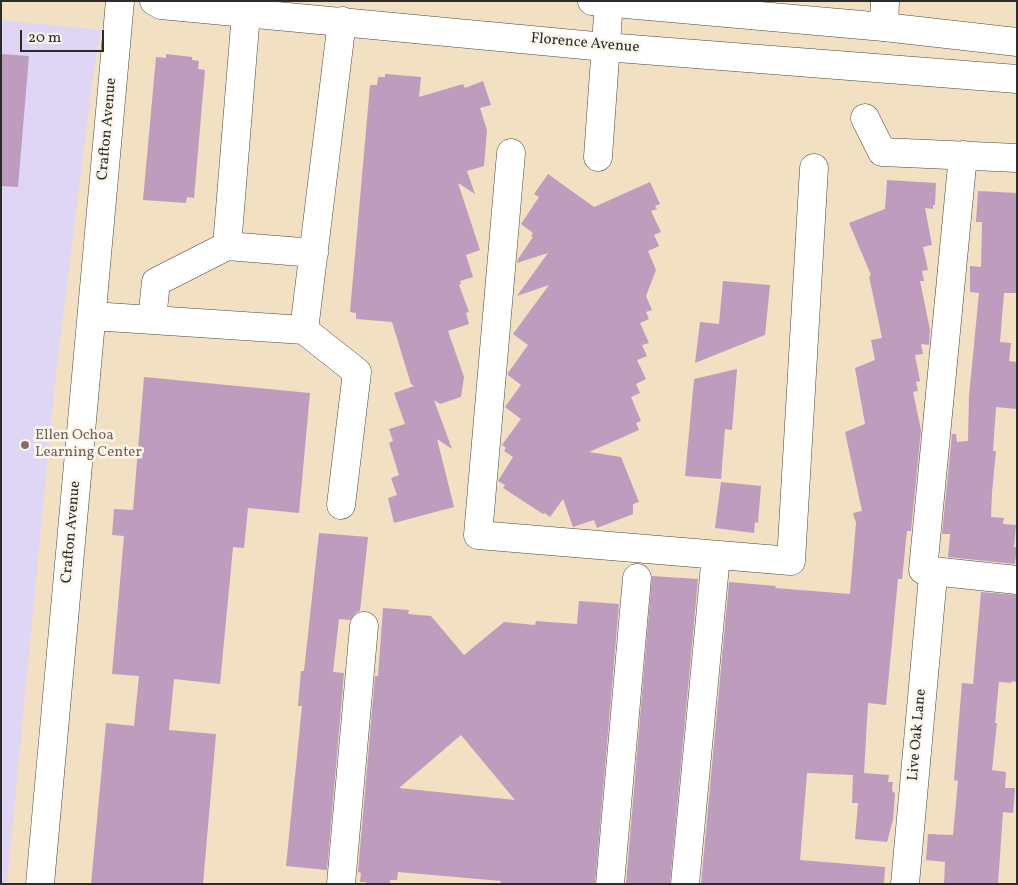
<!DOCTYPE html>
<style>
body{margin:0}
#map{position:relative;width:1018px;height:885px;overflow:hidden;background:#f1e0c2;font-family:Vollkorn,serif}
canvas{display:block}
.frame{position:absolute;inset:0;border:2px solid #2b2b2b;pointer-events:none}
.scale{position:absolute;left:20px;top:30px;width:84px;height:22px;box-sizing:border-box;border:2px solid #2b2b2b;border-top:0;padding-left:6px;font-size:15px;line-height:18px;white-space:nowrap;color:#2b2b2b;-webkit-text-stroke:4px #fbf7ec;paint-order:stroke}
</style>
<div id="map">
<canvas width="1018" height="885"></canvas>
<div class="frame"></div>
<div class="scale">20 m</div>
</div>
<script>
const ctx = document.querySelector('canvas').getContext('2d');
ctx.lineJoin = 'round';
function paint(path, color) { ctx.fillStyle = color; ctx.fill(path, 'evenodd'); }
const shape = rows => new Path2D(rows.map(r => 'M' + r).join(''));
function stroke(path, color, width, dash) { ctx.strokeStyle = color; ctx.lineWidth = width; ctx.lineCap = dash ? 'butt' : 'round'; ctx.setLineDash(dash || []); ctx.stroke(path); }
function write(font, color, halo, rows, align = 'center') {
  ctx.font = font + ' Vollkorn,serif'; ctx.lineWidth = 5; ctx.setLineDash([]); ctx.textBaseline = 'middle'; ctx.strokeStyle = halo; ctx.fillStyle = color; for (const [text, x, y, turn = 0] of rows) {
    ctx.save(); ctx.translate(x, y); ctx.rotate((+turn || 0) * Math.PI / 180); ctx.textAlign = isNaN(turn) ? turn : align; if (halo) ctx.strokeText(text, 0, 0); ctx.fillText(text, 0, 0); ctx.restore();
  }
}
const built = shape([
 [1,20,101,30,93,74,54,391,7,884,1,884]
]);
const building = shape([
 [1,54,29,56,18,187,1,186],
 [166,54,192,57,192,60,199,61,198,69,205,70,194,198,187,197,186,203,143,200,156,57,166,58],
 [385,74,421,77,419,97,463,84,465,88,483,81,491,105,480,108,487,130,484,166,467,171,475,194,458,183,480,250,466,255,473,277,460,281,461,284,459,285,469,312,466,313,469,324,448,331,464,377,461,397,440,404,434,400,452,449,437,439,454,507,394,523,388,498,397,495,391,478,399,475,389,443,393,441,389,429,405,424,394,393,414,386,411,384,392,322,356,319,356,313,350,312,370,85,377,85,378,77,385,77],
 [548,174,594,207,650,182,660,204,655,206,657,209,651,211,661,232,654,235,659,246,648,251,656,270,646,296,652,310,646,312,649,319,640,323,649,343,642,345,647,356,637,360,646,379,636,384,640,393,631,397,641,421,636,423,639,430,589,452,621,457,639,502,633,504,633,514,597,528,594,520,573,527,563,499,550,517,545,513,543,514,503,488,505,485,498,481,513,457,504,451,506,448,502,445,521,419,505,407,521,385,508,375,508,373,528,345,513,334,549,285,517,296,548,253,517,263,518,259,533,237,531,236,533,233,521,224,539,197,534,194],
 [887,180,936,183,935,205,933,205,933,209,925,208,932,245,923,247,928,270,922,271,924,281,920,281,930,330,929,345,921,344,923,354,915,355,920,381,916,382,918,391,913,392,921,430,911,531,907,531,902,579,898,579,886,705,868,703,864,773,889,775,888,782,893,782,892,790,893,792,895,793,893,820,887,842,855,839,858,803,852,803,853,775,807,773,800,860,885,867,884,884,701,884,729,582,776,586,775,588,850,594,856,523,853,513,862,511,845,432,865,424,855,368,875,360,871,340,882,338,869,276,871,275,849,223,885,209],
 [978,191,1017,193,1017,293,1004,293,1000,342,1011,343,1009,361,1017,362,1017,409,996,407,993,451,996,451,992,492,991,517,1004,518,1003,524,1016,525,1014,547,1017,547,1015,564,948,557,950,534,942,534,952,434,956,434,957,442,968,441,969,396,979,293,970,292,970,266,981,267,982,222,976,222],
 [723,281,770,285,765,335,695,363,700,322,719,324],
 [737,369,732,430,725,429,721,479,685,476,694,379],
 [144,377,310,393,299,513,248,508,244,548,233,547,220,684,174,679,169,730,216,734,203,884,91,884,106,723,134,726,139,676,112,674,124,536,112,535,114,509,133,510],
 [721,482,761,486,758,523,755,522,754,533,715,528],
 [319,533,368,537,360,611,357,612,350,620,339,619,333,672,344,673,327,870,286,866,302,706,298,706,301,671,304,671],
 [652,576,698,579,670,884,626,884],
 [981,592,1017,595,1017,682,1011,681,1012,683,999,682,995,723,997,723,992,770,1006,772,1005,788,1015,788,1013,813,1003,812,998,884,944,884,945,862,926,860,928,834,953,835,958,781,954,780,962,683,973,684],
 [579,601,619,604,595,884,500,884,501,881,398,872,397,880,390,880,390,884,366,884,366,882,360,882,361,873,358,872,375,676,378,676,383,608,409,610,408,614,431,616,464,655,504,622,535,625,536,621,577,624],
 [461,735,515,800,399,788]
]);
const minor = shape([
 [884,27,885,1],
 [865,118,882,152,1017,158],
 [511,153,478,535,791,561,814,168],
 [963,155,923,570,1017,580],
 [598,157,609,1],
 [227,246,314,253],
 [92,316,304,330,342,21],
 [152,319,156,282,227,246,246,13],
 [304,330,357,372,341,505],
 [40,884,120,1],
 [341,884,364,626],
 [610,884,637,578],
 [685,884,716,555],
 [905,884,932,587]
]);
const major = shape([
 [154,1,161,5,605,47,1017,79],
 [592,1,884,27,1017,42]
]);
const markers = [
 [25,445,5,"#8d6e63"]
];
const streetNames = [
 ["Florence Avenue",585,44,5],
 ["Crafton Avenue",108,129,-85],
 ["Crafton Avenue",72,532,-85],
 ["Live Oak Lane",918,735,-85]
];
const educationNames = [
 ["Ellen Ochoa",35,436],
 ["Learning Center",35,453]
];
paint(built, '#dfd5f5');
paint(building, '#be9cbd');
stroke(minor, '#494642', 29);
stroke(major, '#494642', 29);
stroke(minor, '#fff', 28);
stroke(major, '#fff', 28);
for (const [x, y, r, color] of markers) { const dot = new Path2D(); dot.arc(x, y, r, 0, 2 * Math.PI); ctx.fillStyle = color; ctx.fill(dot); stroke(dot, '#fbf7ec', 2); }
write('15px', '#2b2b2b', '#fbf7ec', streetNames);
write('15px', '#785e54', '#fbf7ec', educationNames, 'left');
</script>
